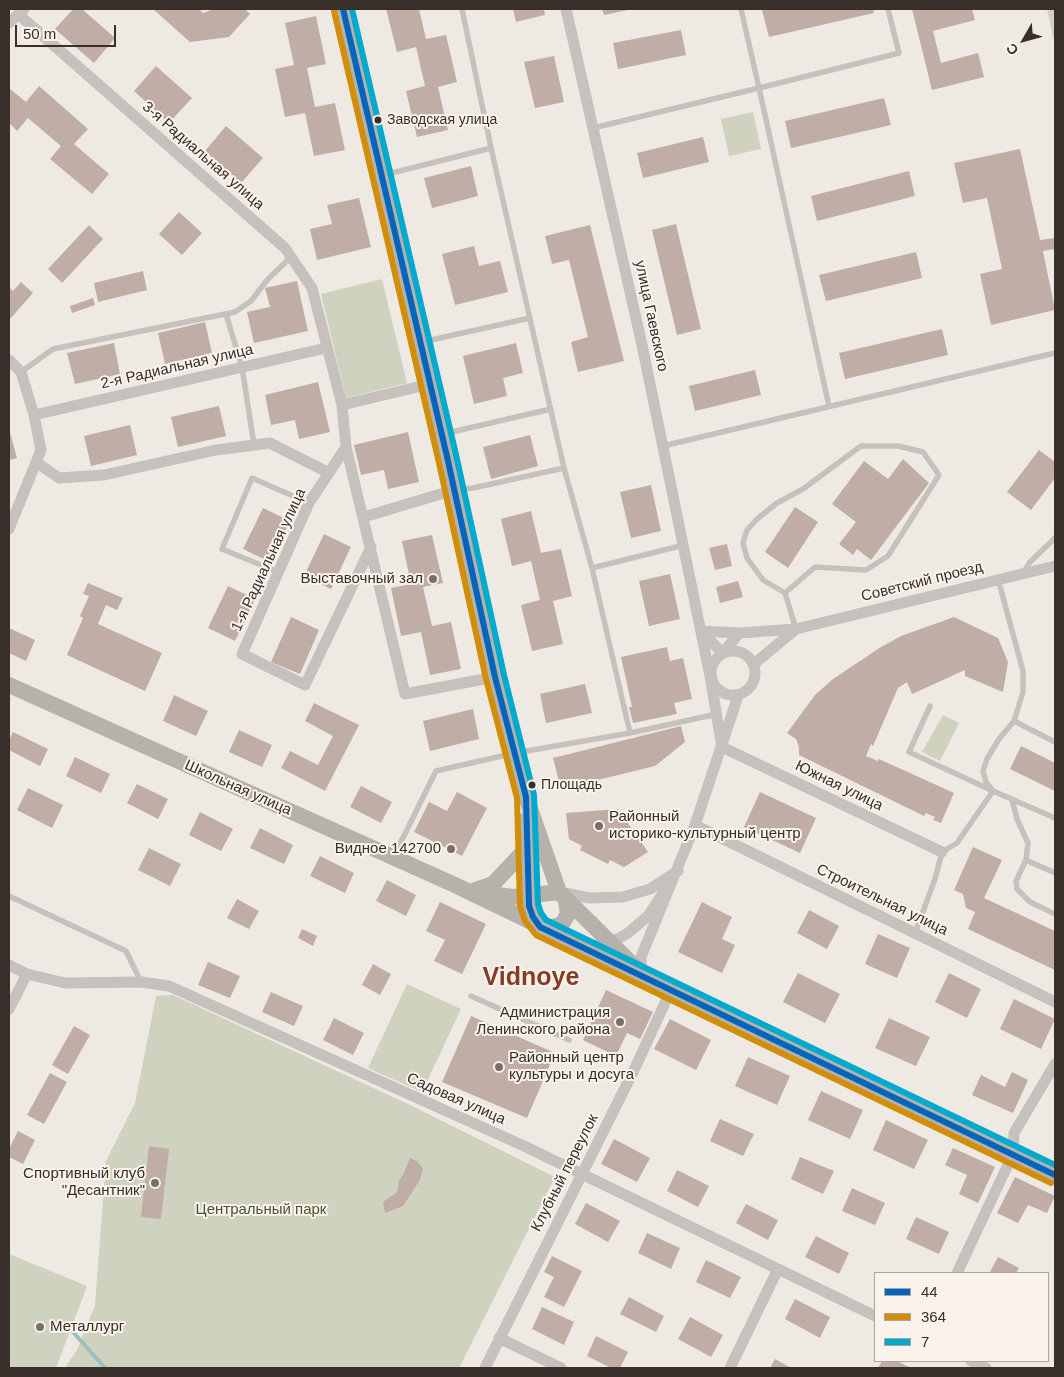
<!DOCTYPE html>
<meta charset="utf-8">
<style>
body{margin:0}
#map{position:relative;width:1064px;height:1377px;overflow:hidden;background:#eee9e3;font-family:Helvetica,sans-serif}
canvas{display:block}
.frame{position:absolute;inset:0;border:10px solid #382e2a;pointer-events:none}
.legend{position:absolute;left:874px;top:1272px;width:175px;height:90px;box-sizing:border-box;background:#f9f3eb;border:1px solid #aca49e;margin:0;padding:6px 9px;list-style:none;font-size:15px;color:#382e2a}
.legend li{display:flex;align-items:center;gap:10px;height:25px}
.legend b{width:25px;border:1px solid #aca49e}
.north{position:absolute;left:999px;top:15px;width:50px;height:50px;-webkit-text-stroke:4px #f9f3eb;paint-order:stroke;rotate:232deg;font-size:14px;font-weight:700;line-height:20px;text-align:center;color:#382e2a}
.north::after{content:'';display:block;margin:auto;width:18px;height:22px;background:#382e2a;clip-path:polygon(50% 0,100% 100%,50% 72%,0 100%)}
.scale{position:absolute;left:15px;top:25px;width:101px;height:22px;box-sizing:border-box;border:2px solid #382e2a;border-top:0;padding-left:6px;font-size:15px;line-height:18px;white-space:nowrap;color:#382e2a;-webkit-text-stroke:4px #f9f3eb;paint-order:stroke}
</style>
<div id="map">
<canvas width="1064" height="1377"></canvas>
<div class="frame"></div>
<ul class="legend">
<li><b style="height:6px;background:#0065bd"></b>44</li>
<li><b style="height:6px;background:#d18e08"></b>364</li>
<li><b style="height:6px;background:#00a9ce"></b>7</li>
</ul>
<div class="north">С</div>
<div class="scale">50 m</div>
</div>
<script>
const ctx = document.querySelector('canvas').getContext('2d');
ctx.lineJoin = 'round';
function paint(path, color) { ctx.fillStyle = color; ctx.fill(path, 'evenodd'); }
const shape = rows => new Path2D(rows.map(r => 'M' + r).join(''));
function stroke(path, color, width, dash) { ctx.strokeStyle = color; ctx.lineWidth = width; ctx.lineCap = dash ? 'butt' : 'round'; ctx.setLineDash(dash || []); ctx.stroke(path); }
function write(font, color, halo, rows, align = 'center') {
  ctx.font = font + ' Helvetica,sans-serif'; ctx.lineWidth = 4; ctx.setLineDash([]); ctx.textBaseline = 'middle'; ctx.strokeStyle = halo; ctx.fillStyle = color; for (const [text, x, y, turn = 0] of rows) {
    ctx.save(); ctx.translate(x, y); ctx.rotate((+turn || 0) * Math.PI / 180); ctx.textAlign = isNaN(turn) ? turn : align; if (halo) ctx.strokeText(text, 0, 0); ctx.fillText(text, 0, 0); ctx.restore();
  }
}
const green = shape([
 [1047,9,1055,9,1055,46],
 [753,112,761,149,729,156,721,119],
 [382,279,407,383,346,398,321,294],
 [943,715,959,723,940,761,922,752],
 [407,984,461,1009,422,1092,368,1068],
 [173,995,410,1105,555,1177,459,1368,65,1368,77,1350,95,1305,106,1161,135,1103,156,996],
 [9,1254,87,1286,56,1368,9,1368]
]);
const stream = shape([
 [73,1332,105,1368]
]);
const building = shape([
 [73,9,82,9,115,38,94,63,55,29],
 [153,9,199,9,203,13,214,9,245,9,250,14,229,37,190,42],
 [386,9,419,9,426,39,446,35,457,82,438,87,448,130,417,137,406,91,425,86,416,47,397,52],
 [513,9,544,9,545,15,516,22],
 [602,9,628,9,628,10,604,15],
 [768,9,873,9,874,13,769,37,762,10],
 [912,9,972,9,975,20,933,31,941,63,978,53,984,77,932,90],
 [316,16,326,64,307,68,315,107,335,103,345,150,314,156,305,113,285,117,275,69,294,65,285,23],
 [681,30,686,55,618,69,613,43],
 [554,56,564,102,535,108,524,62],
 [156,66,192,98,169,123,134,91],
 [39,86,88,129,74,144,109,174,92,194,50,159,61,146,28,118,17,131,9,123,9,88,26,102],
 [884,98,891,125,791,148,785,121],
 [226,126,263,158,241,183,205,151],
 [703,137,709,162,643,178,637,153],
 [1020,149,1040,240,1055,238,1055,249,1043,251,1055,310,991,325,980,274,1002,269,987,198,963,203,954,163],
 [471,166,478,196,432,208,424,178],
 [909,171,915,196,817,221,811,196],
 [359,198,371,247,317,260,310,229,332,224,327,205],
 [179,212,202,233,182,255,159,234],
 [676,224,701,329,677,335,652,230],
 [89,225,103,239,62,283,48,269],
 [590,225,624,361,578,372,571,342,588,337,569,260,552,264,545,236],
 [474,246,479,266,500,261,508,292,455,305,442,254],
 [916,252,922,278,826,301,819,275],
 [143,271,147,290,98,302,94,283],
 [297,281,308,331,254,343,247,312,270,307,265,288],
 [21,282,33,293,9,320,9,287,13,291],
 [93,298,95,305,72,313,70,306],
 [205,322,212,353,165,364,158,333],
 [942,329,948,355,845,379,839,353],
 [114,343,120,374,75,384,67,353],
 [516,343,523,373,503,378,507,396,474,404,463,356],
 [755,370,761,395,695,411,689,386],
 [318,382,330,432,299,439,295,420,271,425,265,395],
 [219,406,226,436,178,447,171,417],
 [130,425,137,455,91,466,84,436],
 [9,429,17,458,9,460],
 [408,432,419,482,388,489,384,470,361,475,354,445],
 [530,435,538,466,491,479,483,447],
 [1039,450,1055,462,1055,478,1031,510,1007,492],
 [903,459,929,483,871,560,857,549,853,555,839,544,856,522,832,504,864,461,888,479],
 [651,485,661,531,631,538,620,492],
 [795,507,818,522,788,568,765,552],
 [263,508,290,521,270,562,243,549],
 [531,511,541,553,561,549,572,596,553,601,563,644,532,651,521,605,540,600,531,561,512,566,501,519],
 [324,534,351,547,331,589,304,576],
 [432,535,443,583,423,587,432,626,451,622,461,669,430,675,421,632,401,636,391,588,411,584,402,541],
 [727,544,732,566,715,570,709,548],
 [670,574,680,619,649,626,639,581],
 [738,581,743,597,720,603,716,587],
 [88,583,123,598,117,610,106,605,98,624,162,653,145,691,67,655,83,618,80,616,89,596,83,594],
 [228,586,255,599,235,641,208,628],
 [291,617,319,630,300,674,271,662],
 [954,617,998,638,1008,662,1003,692,965,676,965,670,912,694,907,682,898,688,873,746,871,744,866,756,878,761,879,759,954,793,941,823,933,820,935,817,926,813,924,816,799,755,799,747,796,739,787,733,815,695,833,679,881,647,901,636],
 [9,628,35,640,26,661,9,653],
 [667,647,670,661,683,658,692,699,674,703,677,714,633,723,629,707,632,707,621,657],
 [585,684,592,713,546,723,540,694],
 [174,695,208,711,196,736,163,721],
 [314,703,359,725,325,791,281,768,290,751,318,765,333,736,305,721],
 [473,709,479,739,430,751,423,721],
 [681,726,685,742,655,766,561,789,553,758],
 [239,730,272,745,262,767,229,752],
 [13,732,48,749,40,766,9,750,9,740],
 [1021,746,1055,763,1055,791,1010,769],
 [75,757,110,774,101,793,66,776],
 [137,784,168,799,158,819,127,803],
 [361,786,392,802,381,823,350,807],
 [28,788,63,805,52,828,17,810],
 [457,792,487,808,462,856,414,832,429,802,447,811],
 [760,792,816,818,800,853,744,827],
 [618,809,648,852,624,867,610,860,608,864,580,850,582,846,569,839,566,813],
 [200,812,233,829,221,851,189,835],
 [260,828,293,845,284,864,250,848],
 [973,847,1002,860,984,898,1055,931,1055,970,968,929,975,912,966,908,963,894,954,890],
 [149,848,181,864,170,886,138,870],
 [320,856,354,873,345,893,310,876],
 [387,880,416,895,406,916,376,901],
 [237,899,259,911,249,929,227,918],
 [440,902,486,924,462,974,434,961,445,940,426,931],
 [702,902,732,917,722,939,735,945,722,973,678,952],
 [809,910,839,926,827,949,797,933],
 [302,929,317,936,313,946,298,938],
 [878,934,910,948,897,978,865,964],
 [208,962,240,976,230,998,198,985],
 [373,964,391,974,380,995,362,985],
 [798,973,840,994,825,1023,783,1002],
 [949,973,981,989,967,1018,935,1002],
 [606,990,653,1012,640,1039,627,1033,616,1056,583,1040],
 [271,992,303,1006,294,1026,262,1012],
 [1014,999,1055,1019,1041,1049,1000,1029],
 [471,1016,555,1053,527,1118,442,1082],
 [334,1018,364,1033,353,1055,323,1040],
 [889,1018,930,1037,916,1066,875,1048],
 [670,1019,711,1040,696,1070,654,1049],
 [74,1026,90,1035,68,1074,52,1065],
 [748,1057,790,1076,777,1105,735,1086],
 [1012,1072,1028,1080,1013,1113,972,1095,981,1075,1005,1087],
 [50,1073,67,1082,44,1124,27,1115],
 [821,1091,863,1110,850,1139,808,1120],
 [720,1119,754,1134,743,1156,710,1141],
 [886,1120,928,1140,914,1169,873,1150],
 [18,1131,35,1140,23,1164,9,1157,9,1149],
 [614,1139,650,1158,637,1182,601,1164],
 [149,1146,169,1149,161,1219,141,1217],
 [953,1148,995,1167,978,1203,959,1194,967,1175,945,1165],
 [800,1157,834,1171,823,1194,791,1179],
 [410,1158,417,1161,423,1169,420,1180,403,1206,385,1213,383,1202,397,1192,399,1180,403,1175],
 [677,1170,709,1186,698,1207,667,1191],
 [1015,1177,1055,1196,1047,1213,1028,1205,1018,1223,997,1213],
 [852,1188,885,1203,875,1225,842,1211],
 [586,1203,620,1221,608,1242,575,1224],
 [746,1204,778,1220,768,1240,736,1223],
 [916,1217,949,1232,939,1254,906,1239],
 [647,1233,680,1248,671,1269,638,1253],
 [816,1236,849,1253,839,1274,805,1257],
 [552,1256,582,1271,564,1307,544,1297,554,1277,544,1272],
 [998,1257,1019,1268,1016,1273,990,1272],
 [706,1260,741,1277,730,1298,696,1282],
 [629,1297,664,1316,656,1332,620,1314],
 [795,1299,830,1317,820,1338,785,1319],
 [542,1307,574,1322,564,1345,532,1329],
 [690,1317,723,1335,711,1357,678,1339],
 [596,1336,628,1352,620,1368,611,1368,587,1356],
 [775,1359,791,1368,770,1368],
 [882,1361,897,1361,911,1368,878,1368]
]);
const lane = shape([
 [462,9,491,148,564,468,592,568,684,545],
 [593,128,759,88,741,9],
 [384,175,491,148],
 [226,314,242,367,254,445],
 [422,342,530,318],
 [21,372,53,349,235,312,251,301,268,279,291,257],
 [829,406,759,88,899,53,888,9],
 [443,434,551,409],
 [663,446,1055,353],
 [456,490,473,488,564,468],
 [592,568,630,733,717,714],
 [278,572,222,549,252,478,309,503],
 [1023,573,1030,562,1055,538],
 [998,579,1023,671,1023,692,1014,721,1055,742],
 [785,593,763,580,747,558,743,543,747,530,757,519,777,503,803,489,861,446,898,446,923,452,939,475,888,556,866,570,815,567,785,593,796,629],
 [1014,721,999,739,987,759,983,771,986,782,993,791,1055,818],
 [1012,799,1017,819,1028,843,1026,860,1016,881,1017,889,1030,902,1055,914],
 [394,856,436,771,515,753,630,733],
 [1026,860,1055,873],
 [9,896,126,951,141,982],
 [915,933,935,879,942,852,957,843,993,791,909,752,930,706],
 [471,996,569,1040]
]);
const street = shape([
 [566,9,642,345,710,676,722,747],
 [18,14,285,248,312,288,342,405,346,447,309,503,242,654,305,685,371,547],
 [9,23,24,9],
 [9,360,21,372,34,415,41,450,9,529],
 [342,405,430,384],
 [34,415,326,348],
 [346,447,405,694,495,677],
 [36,462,59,478,104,475,216,450,270,443,329,473],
 [364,517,454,490],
 [701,631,739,633,796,629,1055,566],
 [701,632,723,653,739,633],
 '711 673a22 22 0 1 1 44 0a22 22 0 1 1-44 0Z',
 [754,664,796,629],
 [722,747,942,852],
 [695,825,1055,1002],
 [559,892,590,898,623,897,650,889,678,871],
 [583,948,610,943,628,933,648,916,663,893],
 [9,965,27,974,65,983,141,982,169,986,524,1146,875,1316],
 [645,976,641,968,641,957,695,825,738,696],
 [9,1009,27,974],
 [957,1273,1013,1154,1014,1133,1055,1064],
 [499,1338,561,1368],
 [971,1361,986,1368],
 [485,1368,634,1070,671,990],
 [730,1368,778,1269]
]);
const secondary = shape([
 [343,9,448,461,495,677,525,794,559,892,637,969],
 [9,685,455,885,1055,1175],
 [527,819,529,906,533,917,540,927,553,927,562,924,568,914,566,901],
 [475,890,493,884,528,847],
 [480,893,513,897,559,892]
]);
const bus1 = shape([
 [343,9,448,461,495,677,526,797,529,906,533,917,540,927,1055,1175]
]);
const bus2 = shape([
 [334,11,439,463,486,679,517,798,520,906,525,921,536,935,1051,1183]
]);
const bus3 = shape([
 [352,9,457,459,504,675,534,795,538,904,541,913,546,920,1055,1165]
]);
const markers = [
 [378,120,4.5,"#382e2a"],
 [433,579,5,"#786f6b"],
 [532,785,4.5,"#382e2a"],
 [599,826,5,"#786f6b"],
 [451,849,5,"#786f6b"],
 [620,1022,5,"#786f6b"],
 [499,1067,5,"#786f6b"],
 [155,1183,5,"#786f6b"],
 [40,1327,5,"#786f6b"]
];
const busNames = [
 ["Заводская улица",387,120],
 ["Площадь",541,785]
];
const streetNames = [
 ["3-я Радиальная улица",203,156,41],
 ["улица Гаевского",651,316,78],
 ["2-я Радиальная улица",177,367,-13],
 ["1-я Радиальная улица",269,560,-65],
 ["Советский проезд",922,582,-14],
 ["Южная улица",839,786,26],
 ["Школьная улица",238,788,24],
 ["Строительная улица",882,900,26],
 ["Садовая улица",456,1099,24],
 ["Клубный переулок",565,1173,-63]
];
const poiNames = [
 ["Выставочный зал",423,579],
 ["Районный",609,817,"left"],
 ["историко-культурный центр",609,834,"left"],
 ["Видное 142700",441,849],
 ["Администрация",610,1013],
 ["Ленинского района",610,1030],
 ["Районный центр",509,1058,"left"],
 ["культуры и досуга",509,1075,"left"],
 ["Спортивный клуб",145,1174],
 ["\"Десантник\"",145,1191],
 ["Металлург",50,1327,"left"]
];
const parkNames = [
 ["Центральный парк",261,1210]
];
const townNames = [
 ["Vidnoye",531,978]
];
paint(green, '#cfd2be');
stroke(stream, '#a0bebd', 4);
paint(building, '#c0aea6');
stroke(lane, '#c6c1bc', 5.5);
stroke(street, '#c6c1bc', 11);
stroke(secondary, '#b7b1ac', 16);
stroke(bus1, '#0065bd', 6);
stroke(bus2, '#d18e08', 6);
stroke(bus3, '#00a9ce', 6);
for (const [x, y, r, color] of markers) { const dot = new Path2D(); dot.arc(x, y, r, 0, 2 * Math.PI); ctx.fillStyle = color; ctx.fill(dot); stroke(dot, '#f9f3eb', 2); }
write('14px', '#382e2a', '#f9f3eb', busNames, 'left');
write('15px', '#382e2a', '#f9f3eb', streetNames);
write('15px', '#382e2a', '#f9f3eb', poiNames, 'right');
write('15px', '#47552f', '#f9f3eb', parkNames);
write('bold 25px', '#833d27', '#f9f3eb', townNames);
</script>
